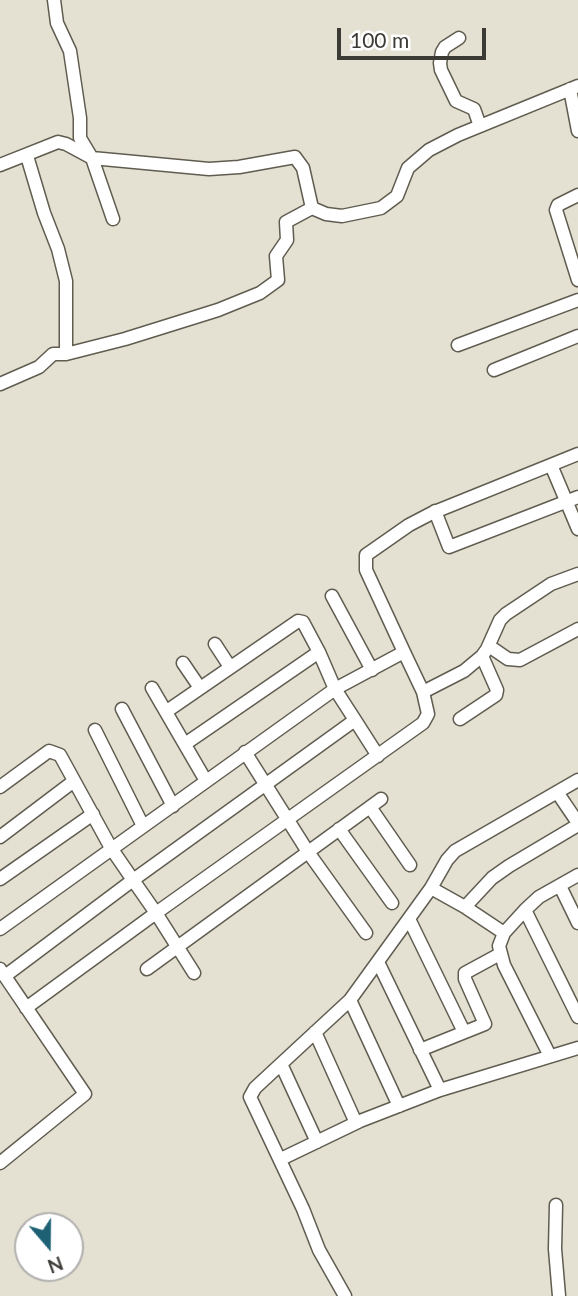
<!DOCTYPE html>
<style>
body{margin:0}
#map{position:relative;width:578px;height:1296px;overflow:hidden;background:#e4e0d2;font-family:Lato,sans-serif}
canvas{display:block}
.north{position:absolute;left:14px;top:1212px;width:70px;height:70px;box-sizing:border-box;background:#fff;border:2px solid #b1b0ae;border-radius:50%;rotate:160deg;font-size:19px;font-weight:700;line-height:28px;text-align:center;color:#3c3a35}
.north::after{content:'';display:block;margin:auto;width:24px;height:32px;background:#1e6174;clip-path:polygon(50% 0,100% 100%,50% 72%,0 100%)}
.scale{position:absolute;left:337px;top:28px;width:149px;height:32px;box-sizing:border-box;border:4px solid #3c3a35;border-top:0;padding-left:9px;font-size:21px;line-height:24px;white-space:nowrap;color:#3c3a35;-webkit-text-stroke:5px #fff;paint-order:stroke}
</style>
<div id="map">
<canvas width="578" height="1296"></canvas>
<div class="north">N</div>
<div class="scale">100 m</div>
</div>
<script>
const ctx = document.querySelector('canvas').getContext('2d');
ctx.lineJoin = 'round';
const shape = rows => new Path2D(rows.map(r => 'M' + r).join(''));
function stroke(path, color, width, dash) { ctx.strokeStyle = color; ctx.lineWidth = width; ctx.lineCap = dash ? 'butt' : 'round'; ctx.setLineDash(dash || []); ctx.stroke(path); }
const street = shape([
 [54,0,57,23,70,51,80,118,80,138,92,158,113,219],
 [459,38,445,47,442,52,440,63,441,70,456,101,474,109,480,126],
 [570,89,578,131],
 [27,156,44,213,58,249,66,281,66,354],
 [0,165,58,142,66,144,92,158,209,169,239,167,295,157,303,168,312,208],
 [578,195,558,205,556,210,578,280],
 [312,208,326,214,342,216,381,208,397,196,408,168,429,150,458,135,578,86],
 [458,345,578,300],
 [494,370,578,336],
 [0,384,39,367,53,354,66,354,125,339,218,310,260,293,278,280,276,256,287,240,286,222,312,208],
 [551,465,578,529],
 [435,511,449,547,578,497],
 [332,596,372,670],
 [215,644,230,667],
 [489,646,508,659,520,660,578,629],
 [404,652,423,692],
 [183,663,200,688],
 [152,688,206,781],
 [122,709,173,806],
 [167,711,298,621,303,622,319,652,335,689,404,652,366,570,366,555,409,525,432,513,578,454],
 [460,719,496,695,497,690,482,656],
 [355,720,378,756],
 [95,730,143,826],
 [185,744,319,652],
 [245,752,308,852,366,933],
 [0,787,49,751,60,755,111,848,133,880,5,976],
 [557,792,578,823],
 [370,807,410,865],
 [339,829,392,903],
 [0,837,74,781],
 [0,879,93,814],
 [560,886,578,923],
 [431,888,465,907,504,933],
 [465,907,492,878,509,866,578,825],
 [525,910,578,1017],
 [409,919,464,1032],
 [0,929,335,689,355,720,133,880,156,913,423,723,428,714,423,692,464,671,482,656,487,649,500,620,506,614,551,584,578,574],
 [378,962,440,1090],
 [0,969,85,1094,0,1163],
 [147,969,381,799],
 [350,1000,399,1106],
 [26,1008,156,913,194,973],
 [315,1032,356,1123],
 [420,1050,485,1024,465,979,465,973,500,954],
 [550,1056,504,965,499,946,504,933,525,910,539,897,578,875],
 [281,1064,317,1142],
 [281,1159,360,1121,440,1090,578,1048],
 [556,1205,555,1249,559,1296],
 [345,1296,319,1250,303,1209,250,1097,255,1088,350,1000,431,888,447,860,455,851,578,780]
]);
stroke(street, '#605c50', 15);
stroke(street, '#fff', 12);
</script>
